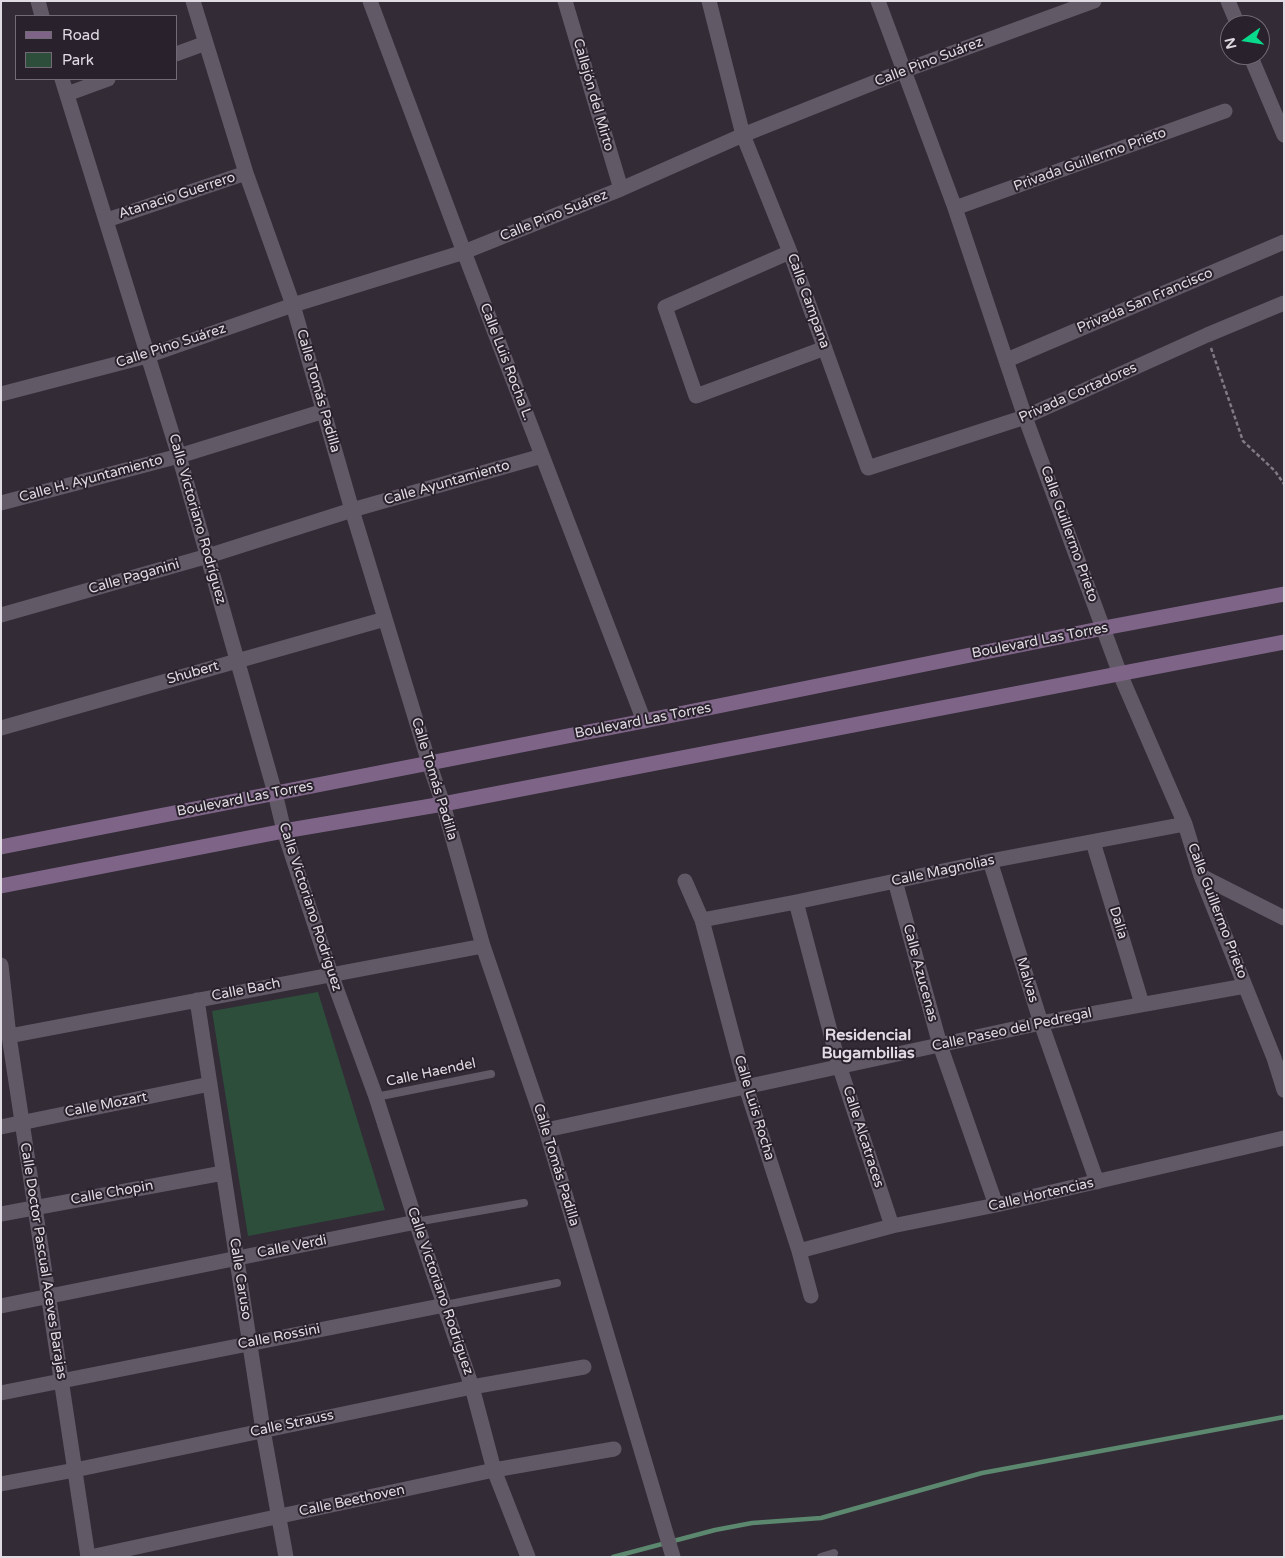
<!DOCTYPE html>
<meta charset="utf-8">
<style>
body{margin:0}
#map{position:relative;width:1285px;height:1558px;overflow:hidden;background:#332b36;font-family:"Varela Round",sans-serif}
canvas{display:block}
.frame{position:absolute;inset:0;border:2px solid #e0dbe2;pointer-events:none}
.legend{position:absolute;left:15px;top:15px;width:162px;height:65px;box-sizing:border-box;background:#29212c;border:1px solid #726b75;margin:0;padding:6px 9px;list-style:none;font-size:15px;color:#e0dbe2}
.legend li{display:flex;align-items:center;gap:10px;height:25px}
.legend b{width:25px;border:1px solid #726b75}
.north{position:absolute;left:1220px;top:15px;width:50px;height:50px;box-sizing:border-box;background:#29212c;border:1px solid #726b75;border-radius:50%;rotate:257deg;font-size:14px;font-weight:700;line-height:20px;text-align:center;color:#e0dbe2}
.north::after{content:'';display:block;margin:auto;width:18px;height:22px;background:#09d98b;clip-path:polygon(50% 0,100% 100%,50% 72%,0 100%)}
</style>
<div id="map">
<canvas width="1285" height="1558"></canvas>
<div class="frame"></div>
<ul class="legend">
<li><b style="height:6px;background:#7e6588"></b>Road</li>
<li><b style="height:14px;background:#2c4e3b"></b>Park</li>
</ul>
<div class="north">N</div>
</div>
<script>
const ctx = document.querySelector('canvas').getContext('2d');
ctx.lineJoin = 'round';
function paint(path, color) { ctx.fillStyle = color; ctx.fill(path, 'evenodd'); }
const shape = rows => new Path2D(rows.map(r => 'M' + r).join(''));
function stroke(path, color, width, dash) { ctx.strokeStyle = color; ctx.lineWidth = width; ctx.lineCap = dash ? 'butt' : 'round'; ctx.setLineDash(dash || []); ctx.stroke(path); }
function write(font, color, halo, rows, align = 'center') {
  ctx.font = font + ' "Varela Round",sans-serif'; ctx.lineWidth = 4; ctx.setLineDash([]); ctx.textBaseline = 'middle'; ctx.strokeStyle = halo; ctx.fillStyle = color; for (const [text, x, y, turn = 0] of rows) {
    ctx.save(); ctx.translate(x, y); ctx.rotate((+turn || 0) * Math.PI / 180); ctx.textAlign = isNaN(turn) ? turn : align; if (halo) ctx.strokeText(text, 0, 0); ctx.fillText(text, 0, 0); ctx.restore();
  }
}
const green = shape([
 [318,992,385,1210,248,1236,212,1011]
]);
const stream = shape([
 [613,1557,715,1530,752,1523,821,1518,982,1473,1284,1417]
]);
const path = shape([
 [1211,348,1243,441,1275,471,1284,484]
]);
const lane = shape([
 [376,1097,491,1074],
 [416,1222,524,1203],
 [445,1305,557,1283],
 [821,1557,834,1553]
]);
const street = shape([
 [38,1,42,16],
 [193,1,246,173,293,305,352,510,429,763,443,804,483,946,546,1130,673,1557],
 [370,1,464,252,644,721],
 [565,1,621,189],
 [709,1,743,135,790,252,868,468,1025,417,1207,335,1284,303],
 [878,1,955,208,1025,417,1120,674,1185,824,1201,876,1274,1058,1284,1090],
 [1228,1,1238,25],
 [176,54,206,43],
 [1250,55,1284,135],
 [62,79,179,456,275,793,284,831,331,974,376,1097,416,1222,472,1387,494,1470,528,1557],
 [67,94,108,79],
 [955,208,1225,111],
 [107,220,246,173],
 [790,252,665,307,696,396,825,348],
 [1007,360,1284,242],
 [1,394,147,356,293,305,464,252,621,189,743,135,903,71,1094,1],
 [1,503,179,456,324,411],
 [1,615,208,556,352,510,542,456],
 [1,728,385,619],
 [1093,842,1142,1004],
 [990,861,1041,1023,1097,1182],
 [1201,876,1284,918],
 [685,881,702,920,746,1087,799,1251,811,1296],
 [895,881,940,1045,996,1205],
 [796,902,839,1065,892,1226],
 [702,920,796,902,990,861,1185,824],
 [1,965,9,1036,88,1557],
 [197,1000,263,1430,286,1557],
 [9,1036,483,946],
 [1,1127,210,1084],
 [546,1130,1041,1023,1245,986],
 [1,1214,223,1173],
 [799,1251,892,1226,996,1205,1284,1138],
 [1,1306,416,1222],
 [1,1393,445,1305],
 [1,1484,75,1470,472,1387,584,1367],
 [90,1557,494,1470,614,1449]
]);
const secondary = shape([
 [1,847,644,721,1104,628,1284,594],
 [1,886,284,831,443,804,1284,642]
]);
const streetNames = [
 ["Calle Pino Suárez",929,62,-21],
 ["Callejón del Mirto",593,95,74],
 ["Privada Guillermo Prieto",1090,160,-20],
 ["Atanacio Guerrero",177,196,-18],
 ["Calle Pino Suárez",554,216,-22],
 ["Calle Campana",808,301,70],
 ["Privada San Francisco",1145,301,-23],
 ["Calle Pino Suárez",171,346,-18],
 ["Calle Luis Rocha L.",506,362,69],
 ["Calle Tomás Padilla",318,391,74],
 ["Privada Cortadores",1078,393,-24],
 ["Calle H. Ayuntamiento",91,479,-15],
 ["Calle Ayuntamiento",447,483,-16],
 ["Calle Victoriano Rodríguez",197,519,74],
 ["Calle Guillermo Prieto",1069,534,70],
 ["Calle Paganini",134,577,-16],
 ["Boulevard Las Torres",1040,641,-11],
 ["Shubert",193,673,-16],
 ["Boulevard Las Torres",643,721,-11],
 ["Calle Tomás Padilla",434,779,73],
 ["Boulevard Las Torres",245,799,-11],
 ["Calle Magnolias",943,871,-12],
 ["Calle Victoriano Rodríguez",310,907,72],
 ["Calle Guillermo Prieto",1217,911,69],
 ["Dalia",1118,923,73],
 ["Calle Azucenas",920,973,75],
 ["Malvas",1027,980,73],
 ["Calle Bach",246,990,-11],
 ["Calle Paseo del Pedregal",1012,1030,-12],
 ["Calle Haendel",431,1073,-12],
 ["Calle Mozart",106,1105,-11],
 ["Calle Luis Rocha",754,1108,73],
 ["Calle Alcatraces",863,1137,72],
 ["Calle Tomás Padilla",556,1165,73],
 ["Calle Chopin",112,1193,-10],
 ["Calle Hortencias",1041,1195,-13],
 ["Calle Verdi",292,1247,-11],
 ["Calle Doctor Pascual Aceves Barajas",43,1261,81],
 ["Calle Caruso",240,1279,81],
 ["Calle Victoriano Rodríguez",440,1291,71],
 ["Calle Rossini",279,1337,-11],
 ["Calle Strauss",292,1424,-12],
 ["Calle Beethoven",352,1501,-12]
];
const quarterNames = [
 ["Residencial",868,1036],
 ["Bugambilias",868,1054]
];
paint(green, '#2c4e3b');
stroke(stream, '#5b886e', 4.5);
stroke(path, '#817a83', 2.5, [4, 2.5]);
stroke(lane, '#625966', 8);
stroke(street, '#625966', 15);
stroke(secondary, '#7e6588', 15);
write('14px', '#e0dbe2', '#29212c', streetNames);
write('bold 16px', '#e0dbe2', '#29212c', quarterNames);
</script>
